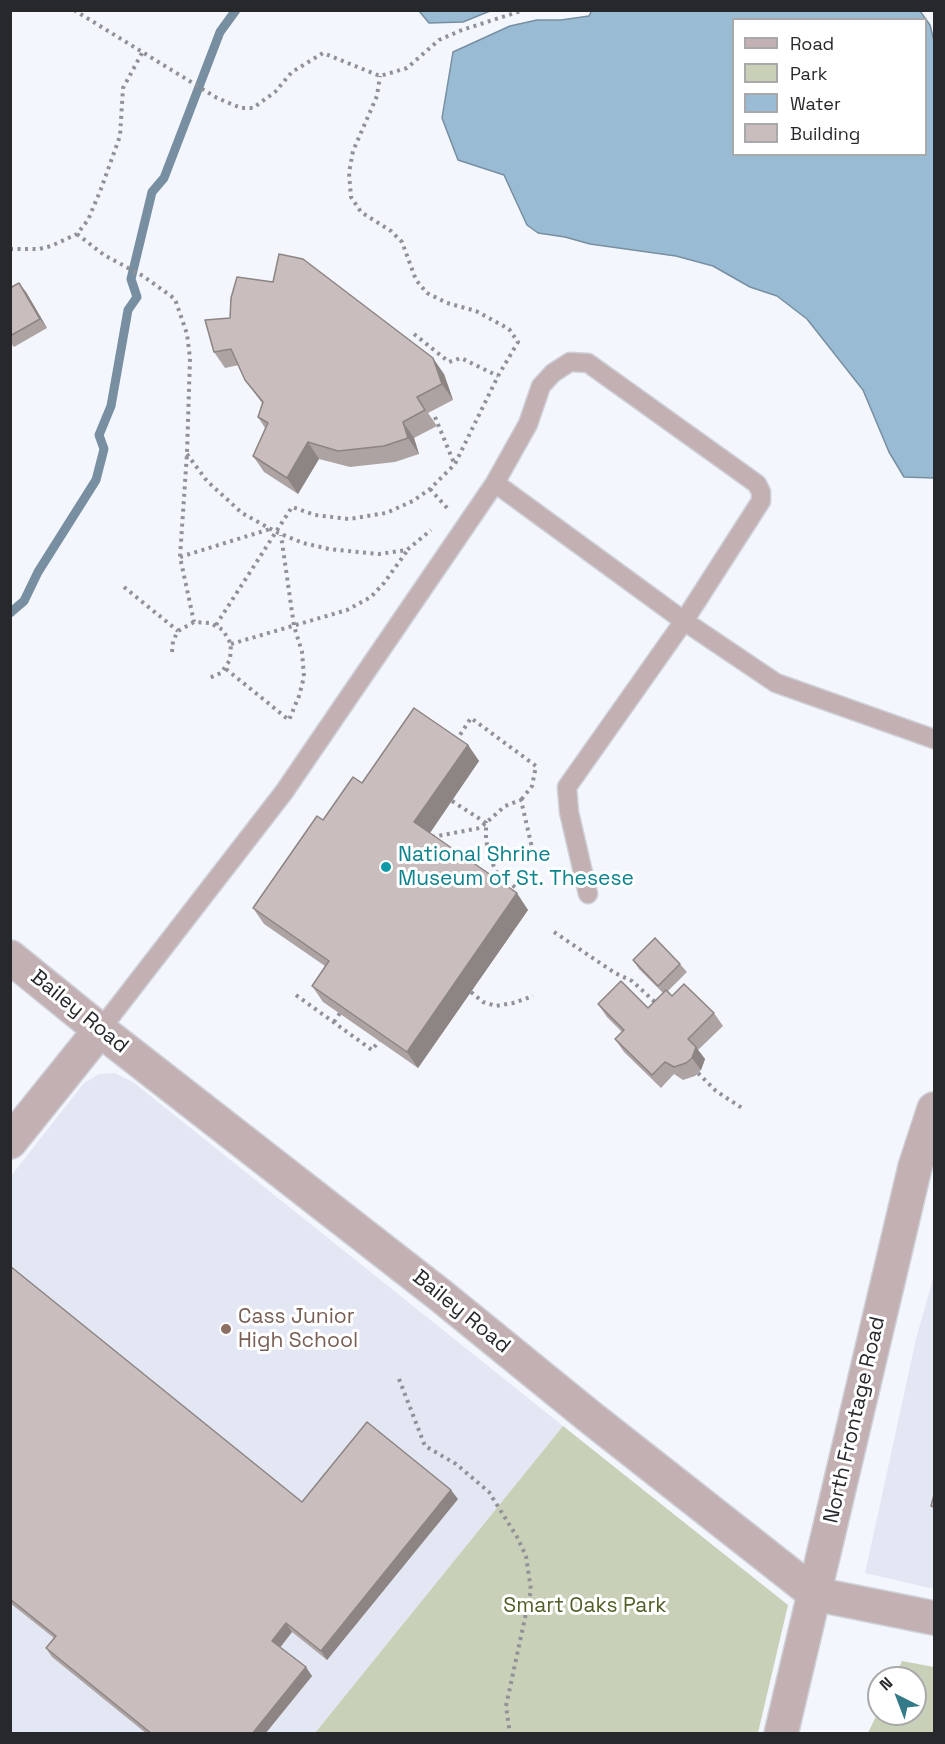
<!DOCTYPE html>
<style>
body{margin:0}
#map{position:relative;width:945px;height:1744px;overflow:hidden;background:#f4f6fe;font-family:"Space Grotesk",sans-serif}
canvas{display:block}
.frame{position:absolute;inset:0;border:12px solid #27282c;pointer-events:none}
.legend{position:absolute;left:732px;top:18px;width:195px;height:138px;box-sizing:border-box;background:#fff;border:2px solid #a9a9ab;margin:0;padding:8px 10px;list-style:none;font-size:18px;color:#27282c}
.legend li{display:flex;align-items:center;gap:12px;height:30px}
.legend b{width:30px;border:2px solid #a9a9ab}
.north{position:absolute;left:867px;top:1666px;width:60px;height:60px;box-sizing:border-box;background:#fff;border:2px solid #a9a9ab;border-radius:50%;rotate:318deg;font-size:16px;font-weight:700;line-height:24px;text-align:center;color:#27282c}
.north::after{content:'';display:block;margin:auto;width:21px;height:27px;background:#357a88;clip-path:polygon(50% 0,100% 100%,50% 72%,0 100%)}
</style>
<div id="map">
<canvas width="945" height="1744"></canvas>
<div class="frame"></div>
<ul class="legend">
<li><b style="height:8px;background:#c3b0b3"></b>Road</li>
<li><b style="height:16px;background:#c9d0b8"></b>Park</li>
<li><b style="height:16px;background:#99bbd3"></b>Water</li>
<li><b style="height:16px;background:#c9bdbd"></b>Building</li>
</ul>
<div class="north">N</div>
</div>
<script>
const ctx = document.querySelector('canvas').getContext('2d');
ctx.lineJoin = 'round';
function paint(path, color) { ctx.fillStyle = color; ctx.fill(path, 'evenodd'); }
const shape = rows => new Path2D(rows.map(r => 'M' + r).join(''));
function stroke(path, color, width, dash) { ctx.strokeStyle = color; ctx.lineWidth = width; ctx.lineCap = dash ? 'butt' : 'round'; ctx.setLineDash(dash || []); ctx.stroke(path); }
function write(font, color, halo, rows, align = 'center') {
  ctx.font = font + ' "Space Grotesk",sans-serif'; ctx.lineWidth = 6; ctx.setLineDash([]); ctx.textBaseline = 'middle'; ctx.strokeStyle = halo; ctx.fillStyle = color; for (const [text, x, y, turn = 0] of rows) {
    ctx.save(); ctx.translate(x, y); ctx.rotate((+turn || 0) * Math.PI / 180); ctx.textAlign = isNaN(turn) ? turn : align; if (halo) ctx.strokeText(text, 0, 0); ctx.fillText(text, 0, 0); ctx.restore();
  }
}
const built = shape([
 [115,1073,133,1082,563,1426,315,1733,11,1734,11,1176,84,1083,99,1074],
 [934,1275,934,1589,865,1573,916,1339]
]);
const green = shape([
 [563,1426,788,1605,758,1733,315,1733],
 [902,1661,934,1667,934,1733,868,1733,879,1710,879,1714,915,1714,915,1678,894,1678]
]);
const water = shape([
 [592,10,920,11,930,25,934,41,934,478,904,477,889,452,863,390,807,319,777,296,750,287,713,266,676,256,590,244,565,237,538,233,527,225,504,175,458,160,442,118,453,52,510,26,537,20,561,20,589,16,592,10],
 [734,20,926,20,926,154,734,154,734,20],
 [419,11,490,11,463,22,429,23,419,11]
]);
const stream = shape([
 [10,613,24,601,38,572,96,480,104,449,99,435,111,406,128,310,137,297,131,279,152,192,164,178,220,32,236,10]
]);
const path = shape([
 [74,10,217,98,241,108,253,108,275,92,292,72,323,53,380,76,407,68,439,40,462,30,524,10],
 [77,234,104,255,143,276,175,299,187,334,190,358,187,453,180,557,194,622],
 [10,249,39,249,51,246,77,234,88,220,101,189,120,136,123,88,142,53],
 [414,334,449,362,461,358,498,376],
 [435,417,454,463],
 [187,454,207,481,242,513,276,532,303,543,329,549,379,554,407,550,431,530],
 [430,489,448,509],
 [180,557,270,529],
 [124,587,178,631],
 [216,625,292,507,315,515,349,519,386,513,413,501,430,489,455,464,498,376,518,342,509,329,476,311,447,303,427,293,416,280,402,242,391,231,361,212,351,197,349,173,353,151,377,96,380,76],
 [231,644,347,610,371,597,384,583,407,551],
 [172,652,173,641,178,631,194,622,210,623,223,630,231,644,230,660,221,673,207,679],
 [226,669,289,720,299,696,304,677,302,652,294,626,281,535],
 [456,741,471,718,536,766,532,786,521,800],
 [452,801,486,823,486,839,489,856,497,873,516,888,511,894],
 [432,837,480,828,505,806,521,800,533,852],
 [554,932,615,973,632,981,655,1002],
 [471,992,483,1002,496,1006,513,1003,533,996],
 [296,995,372,1050,379,1041],
 [334,1022,340,1013],
 [698,1073,716,1091,742,1108],
 [399,1379,425,1446,456,1464,489,1492,517,1537,526,1556,531,1590,506,1706,510,1734]
]);
const service = shape([
 [495,483,528,424,541,386,553,373,570,362,588,363,757,484,761,492,761,501,684,621,567,787,569,812,588,894],
 [100,1030,284,792,495,483,684,621,776,683,934,739]
]);
const minor = shape([
 [10,1142,100,1030],
 [815,1594,934,1618],
 [781,1734,915,1167,934,1109]
]);
const tertiary = shape([
 [10,957,100,1030,440,1295,590,1417,815,1594]
]);
const wall = shape([
 [10,288,26,292,47,328,14,347,10,342],
 [205,320,444,374,453,400,428,413,437,426,414,438,419,454,395,462,350,467,319,459,298,494,264,472,253,456,265,428,258,417,262,403,245,380,239,365,225,368,214,352],
 [468,745,479,761,429,833,528,910,418,1068,323,1002,312,986,325,966,264,924,253,908,323,820,362,783],
 [633,960,680,964,687,972,668,991,672,996,714,1013,723,1026,698,1050,705,1059,701,1070,695,1076,683,1080,674,1074,661,1088,624,1052,615,1039,622,1032,607,1017,598,1004,648,1008,663,993,639,969],
 [10,1266,302,1502,458,1499,327,1660,292,1632,280,1647,312,1676,265,1734,147,1734,52,1657,46,1648,54,1638,10,1603]
]);
const shadedWall = shape([
 [19,283,26,292,47,328,40,319],
 [433,358,444,374,453,400,442,384],
 [403,422,414,438,419,454,408,438],
 [308,442,319,459,298,494,287,478],
 [468,745,479,761,426,839,414,822],
 [517,893,528,910,418,1068,407,1052],
 [696,1047,705,1059,701,1070,692,1058],
 [451,1490,458,1499,327,1660,321,1651],
 [286,1623,292,1632,279,1649,272,1641],
 [306,1667,312,1676,265,1734,252,1734]
]);
const building = shape([
 [279,254,303,259,433,358,442,384,417,397,425,410,403,422,408,438,384,446,338,451,308,442,287,478,253,456,268,423,258,417,263,402,245,380,231,349,214,352,205,320,230,318,231,298,237,277,273,282,279,254],
 [19,283,40,319,10,336,10,288,19,283],
 [414,708,468,745,414,822,517,893,407,1052,312,986,329,961,253,908,317,816,323,820,353,777,362,783,414,708],
 [655,938,680,964,658,986,633,960,655,938],
 [621,981,648,1008,666,990,672,996,684,984,714,1013,688,1039,696,1047,692,1058,686,1063,674,1067,665,1062,652,1075,615,1039,624,1030,598,1004,621,981],
 [10,1266,302,1502,367,1422,451,1490,321,1651,286,1623,272,1641,306,1667,252,1734,152,1734,46,1648,56,1636,10,1599,10,1266],
 [934,1495,934,1507,931,1506,934,1495]
]);
const markers = [
 [386,867,6,"#0f9aa8"],
 [226,1329,6,"#8d6e63"]
];
const cultureNames = [
 ["National Shrine",398,855],
 ["Museum of St. Thesese",398,879]
];
const streetNames = [
 ["Bailey Road",79,1012,39],
 ["Bailey Road",461,1312,39],
 ["North Frontage Road",855,1420,-77]
];
const educationNames = [
 ["Cass Junior",238,1317],
 ["High School",238,1341]
];
const parkNames = [
 ["Smart Oaks Park",585,1606]
];
paint(built, '#e3e7f4');
paint(green, '#c9d0b8');
paint(water, '#99bbd3');
stroke(water, '#778fa1', 1.5);
stroke(stream, '#778fa1', 9);
stroke(service, '#cfd1d8', 21);
stroke(minor, '#cfd1d8', 36);
stroke(tertiary, '#cfd1d8', 36);
stroke(path, '#909298', 4, [3, 4.5]);
stroke(service, '#c3b0b3', 18);
stroke(minor, '#c3b0b3', 33);
stroke(tertiary, '#c3b0b3', 33);
paint(wall, '#ada3a3');
paint(shadedWall, '#8d8484');
paint(building, '#c9bdbd');
stroke(building, '#8d8484', 1.5);
for (const [x, y, r, color] of markers) { const dot = new Path2D(); dot.arc(x, y, r, 0, 2 * Math.PI); ctx.fillStyle = color; ctx.fill(dot); stroke(dot, '#fff', 2); }
write('21px', '#0d838f', '#fff', cultureNames, 'left');
write('21px', '#27282c', '#fff', streetNames);
write('21px', '#785e54', '#fff', educationNames, 'left');
write('21px', '#515e27', '#fff', parkNames);
</script>
